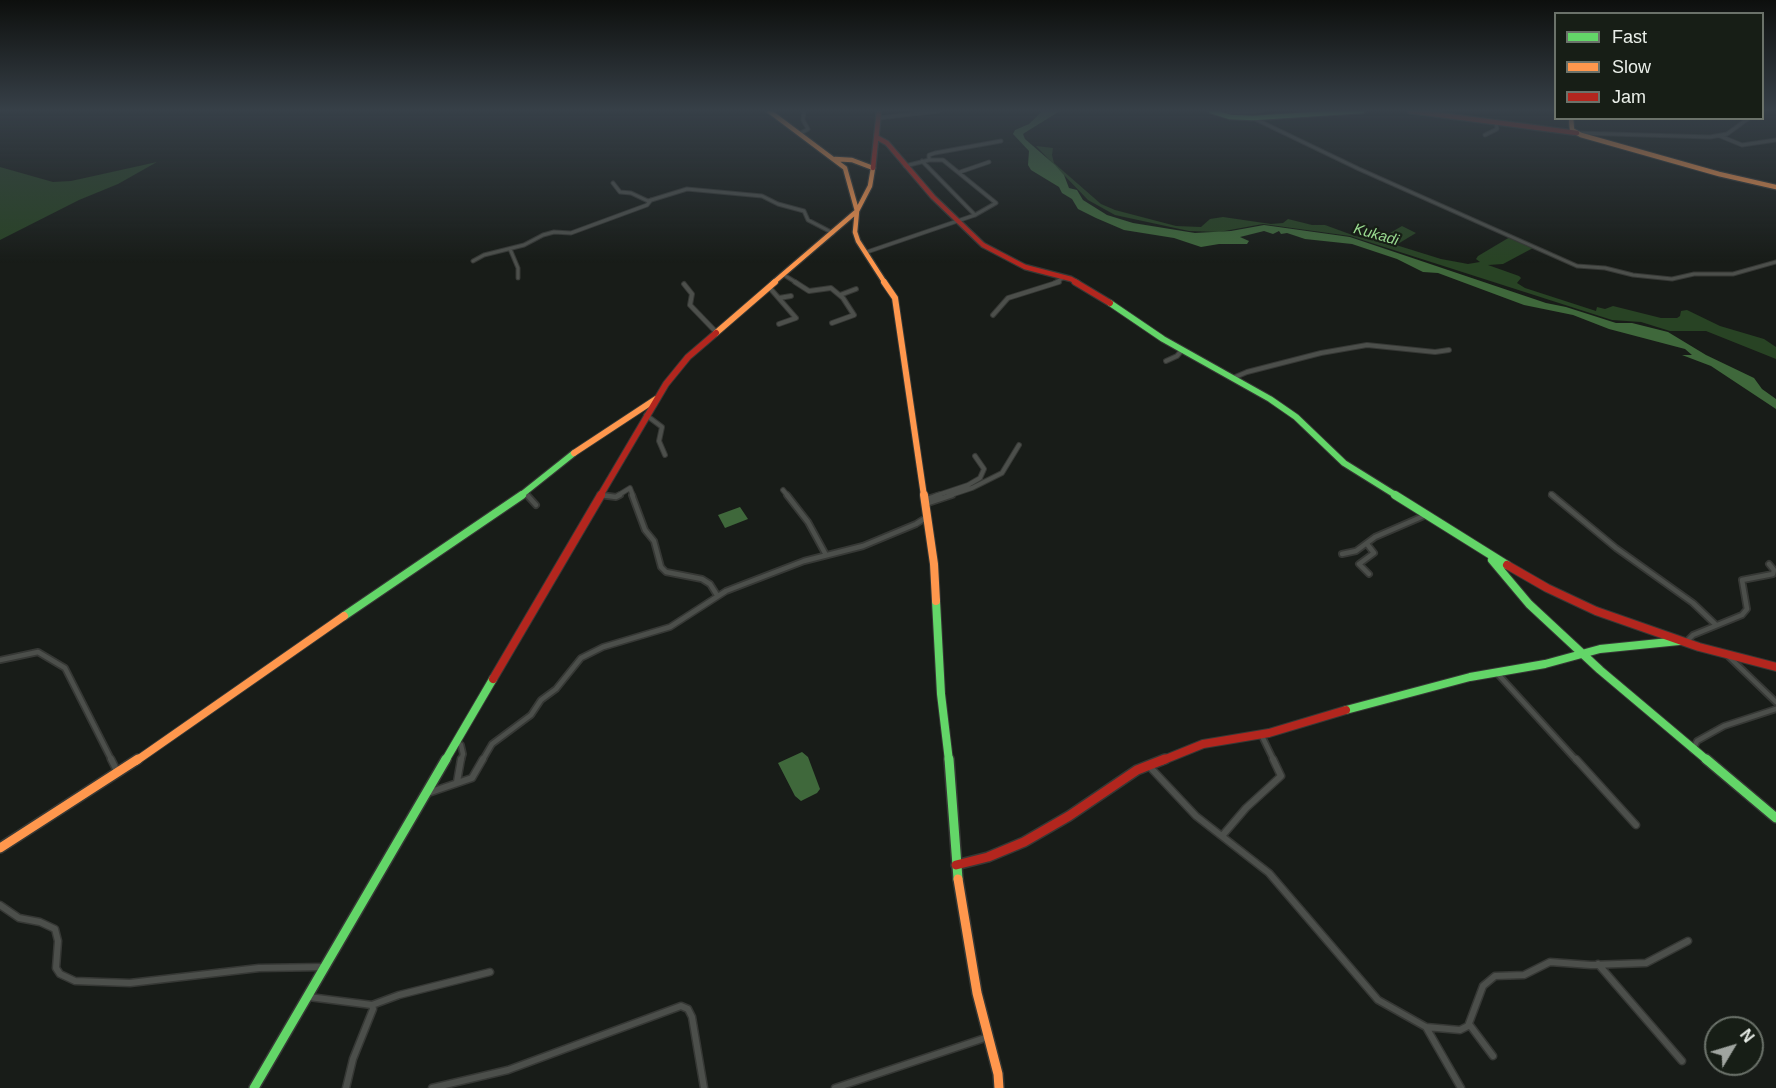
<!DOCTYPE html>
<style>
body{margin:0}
#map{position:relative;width:1776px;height:1088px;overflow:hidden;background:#181c18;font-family:Arial,sans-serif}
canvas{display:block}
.legend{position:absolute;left:1554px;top:12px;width:210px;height:108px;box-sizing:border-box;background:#171e16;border:2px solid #6b726a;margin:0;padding:8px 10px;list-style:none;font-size:18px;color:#eaefe9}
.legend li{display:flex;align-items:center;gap:12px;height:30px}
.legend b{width:30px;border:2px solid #6b726a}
.north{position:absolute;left:1704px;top:1016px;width:60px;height:60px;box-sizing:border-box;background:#171e16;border:2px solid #6b726a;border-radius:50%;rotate:52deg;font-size:16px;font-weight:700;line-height:24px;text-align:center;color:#eaefe9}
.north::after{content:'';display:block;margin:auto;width:21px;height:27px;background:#a0a5a0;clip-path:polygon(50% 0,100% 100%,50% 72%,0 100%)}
</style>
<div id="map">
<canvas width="1776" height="1088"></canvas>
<ul class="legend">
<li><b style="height:8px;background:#63d668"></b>Fast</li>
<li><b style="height:8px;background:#ff974d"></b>Slow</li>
<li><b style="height:8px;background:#b3261e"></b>Jam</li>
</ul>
<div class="north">N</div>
</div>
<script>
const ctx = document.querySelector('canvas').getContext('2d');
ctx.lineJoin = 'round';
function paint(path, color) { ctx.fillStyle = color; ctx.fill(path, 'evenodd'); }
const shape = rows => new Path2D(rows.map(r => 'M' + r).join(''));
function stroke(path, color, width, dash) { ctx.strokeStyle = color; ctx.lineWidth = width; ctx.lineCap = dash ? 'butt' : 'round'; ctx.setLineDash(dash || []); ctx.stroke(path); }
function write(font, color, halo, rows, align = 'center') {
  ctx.font = font + ' Arial,sans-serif'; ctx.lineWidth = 4.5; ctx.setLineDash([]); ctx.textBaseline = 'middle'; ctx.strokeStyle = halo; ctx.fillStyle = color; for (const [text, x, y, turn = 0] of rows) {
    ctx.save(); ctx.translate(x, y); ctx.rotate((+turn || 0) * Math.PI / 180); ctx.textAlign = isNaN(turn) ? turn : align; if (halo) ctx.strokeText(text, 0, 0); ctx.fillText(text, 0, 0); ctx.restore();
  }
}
const green = shape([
 [1036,146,1053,148,1052,155,1054,163,1101,204,1115,210,1176,226,1201,227,1210,219,1223,217,1271,224,1283,223,1288,219,1312,225,1325,225,1355,236,1378,240,1402,226,1416,233,1396,245,1441,259,1468,264,1480,262,1476,259,1478,256,1510,237,1533,248,1503,264,1488,265,1519,276,1521,278,1517,283,1525,288,1596,311,1597,307,1605,309,1613,306,1661,318,1677,318,1680,316,1681,311,1687,310,1720,326,1764,339,1776,347,1776,359,1706,331,1670,331,1641,322,1612,320,1350,236,1263,224,1219,232,1189,231,1115,215,1088,200],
 [157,162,118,184,79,200,0,240,0,167,53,182,71,181]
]);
const water = shape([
 [1042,111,1060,111,1026,132,1023,134,1025,139,1055,165,1064,175,1069,188,1077,190,1083,200,1107,215,1133,223,1195,233,1231,231,1264,225,1350,237,1546,303,1566,307,1616,323,1632,323,1668,332,1706,355,1754,378,1762,389,1776,399,1776,409,1711,366,1682,355,1692,355,1685,349,1609,329,1573,315,1524,305,1438,273,1423,272,1397,259,1352,244,1305,239,1287,233,1281,234,1279,231,1273,234,1264,231,1240,237,1249,241,1247,244,1219,244,1201,247,1174,238,1124,230,1096,218,1078,209,1072,199,1062,193,1059,187,1031,170,1028,165,1029,151,1013,134,1015,130,1029,124],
 [740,507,748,519,725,528,718,515],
 [802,752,808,757,820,789,817,793,801,801,795,796,778,763]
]);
const streetFar3 = shape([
 [1225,116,1229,113,1261,111],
 [879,118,939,111],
 [1253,118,1359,169,1577,266,1605,268,1633,275,1672,279,1694,274,1733,274,1776,262],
 [801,133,808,129,803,120,804,111],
 [1577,133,1710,137,1727,134,1749,118],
 [1485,135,1497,129,1496,122],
 [1720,136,1742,145,1776,140],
 [922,161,975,215],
 [905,166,929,160,929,155,935,153,1001,141],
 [960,172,989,162],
 [613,183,620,192,631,193,648,201,687,189,762,196,778,204,804,211,808,220,833,233],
 [510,249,518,268,518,278],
 [867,252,975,215,996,203,943,160,929,160],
 [473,261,484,255,524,245,543,235,554,232,571,233,647,205,651,200],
 [784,275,797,283],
 [1054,283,1065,277]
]);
const streetFar2 = shape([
 [795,282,809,291,831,288,843,298,854,315,832,323],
 [684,284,692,294,690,305,716,332],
 [769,287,796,318,779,324],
 [840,295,856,289],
 [779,298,791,296],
 [993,315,1008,298,1059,282],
 [1166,361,1177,356,1182,350],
 [1233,378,1247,372,1321,353,1367,345,1435,352,1449,350],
 [646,415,662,427,659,441,665,455],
 [783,490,788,496],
 [525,493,528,496],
 [1551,494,1554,496],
 [600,495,610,496],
 [617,496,630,488,633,496],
 [935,496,968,485,980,478,984,469,975,456],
 [948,496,972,488,1002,473,1019,445]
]);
const streetFar1 = shape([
 [527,495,536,505],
 [600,495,616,497,620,495],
 [632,495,645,530,654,541,661,567,666,572,702,579,710,584,717,595],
 [787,495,808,522,826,555],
 [1552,495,1616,548,1693,603,1716,625],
 [924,500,940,495],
 [925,504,952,495],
 [1367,544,1374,553,1359,564,1369,574],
 [1342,554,1356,551,1375,537,1426,515],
 [1686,642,1693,635,1742,615,1747,609,1742,580,1773,574,1774,570,1769,564],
 [1726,654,1776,702],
 [0,660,38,652,65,668,112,761],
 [1496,672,1577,761],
 [1261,734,1274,761],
 [456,742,461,745,463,754,461,761],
 [1693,750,1697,741,1724,726,1776,709],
 [482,761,492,744,531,715,541,700,556,689,581,658,603,647,670,627,726,591,804,561,863,546,916,524,927,517]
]);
const street = shape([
 [111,759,117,771],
 [1576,759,1636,825],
 [1148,765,1196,816,1269,873,1378,1000,1426,1027,1460,1030,1468,1026,1483,986,1495,976,1524,975,1550,962,1591,965,1646,963,1688,941],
 [457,782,461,759],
 [431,792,472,778,483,759],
 [1222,836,1246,808,1281,776,1273,759],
 [0,905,19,918,40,922,55,929,58,941,56,968,60,974,75,981,130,983,259,968,323,967],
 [1598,964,1682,1061],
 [309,997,372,1005,399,995,490,972],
 [1469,1024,1493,1056],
 [1426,1027,1461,1088],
 [346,1088,353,1059,373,1009,372,1005],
 [432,1088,508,1070,681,1006,688,1009,692,1017,704,1088],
 [835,1088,988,1037]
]);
const fastFar3 = shape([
 [1211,111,1230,117,1253,118,1362,111]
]);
const fastFar2 = shape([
 [1110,303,1163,339,1270,399,1296,417,1344,463,1397,496],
 [520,496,574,453]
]);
const fastFar1 = shape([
 [1395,495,1507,565],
 [1492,560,1529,604,1600,670,1708,761],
 [936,601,941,694,949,761],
 [344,616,522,495],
 [1346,710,1470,677,1545,664,1600,649,1679,641],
 [445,761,493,679]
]);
const fast = shape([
 [949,759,958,879],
 [1706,759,1776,818],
 [254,1088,446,759]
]);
const slowFar3 = shape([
 [769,111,845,168,857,211,773,283],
 [1571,118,1572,130,1581,135,1719,174,1776,187],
 [835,159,852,160,873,168,870,186,857,211,855,232,858,241,885,283]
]);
const slowFar2 = shape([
 [884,282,895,298,924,496],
 [716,333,775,282],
 [574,453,656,399]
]);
const slowFar1 = shape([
 [924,495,934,564,936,601],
 [136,761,344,616]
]);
const slow = shape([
 [0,848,138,759],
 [958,879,977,993,998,1074,999,1088]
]);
const jamFar3 = shape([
 [1410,111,1577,133],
 [878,138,887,143,933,197,983,245,1025,267,1071,279,1078,283],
 [873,168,879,111]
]);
const jamFar2 = shape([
 [1075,282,1110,303],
 [600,496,666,384,688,357,716,333]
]);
const jamFar1 = shape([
 [1507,565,1547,588,1596,611,1699,647,1776,667],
 [493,679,601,495],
 [1161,761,1203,744,1269,733,1346,710]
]);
const jam = shape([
 [956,865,988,857,1024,842,1069,816,1137,770,1165,759]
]);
const farWaternames = [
 ["Kukadi",1376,235,16]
];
paint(green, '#284324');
paint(water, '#3f683b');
stroke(streetFar3, '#363835', 5);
stroke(streetFar2, '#363835', 6);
stroke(streetFar1, '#363835', 8);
stroke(street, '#363835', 9);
stroke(fastFar3, '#363835', 7);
stroke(fastFar2, '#363835', 8);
stroke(fastFar1, '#363835', 10);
stroke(fast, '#363835', 12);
stroke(slowFar3, '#363835', 7);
stroke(slowFar2, '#363835', 8);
stroke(slowFar1, '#363835', 10);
stroke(slow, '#363835', 12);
stroke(jamFar3, '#363835', 7);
stroke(jamFar2, '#363835', 8);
stroke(jamFar1, '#363835', 10);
stroke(jam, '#363835', 12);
stroke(streetFar3, '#4c4f4b', 3);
stroke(streetFar2, '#4c4f4b', 4);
stroke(streetFar1, '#4c4f4b', 4.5);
stroke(street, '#4c4f4b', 6);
stroke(fastFar3, '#63d668', 4.5);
stroke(fastFar2, '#63d668', 6);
stroke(fastFar1, '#63d668', 8);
stroke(fast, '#63d668', 9);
stroke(slowFar3, '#ff974d', 4.5);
stroke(slowFar2, '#ff974d', 6);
stroke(slowFar1, '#ff974d', 8);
stroke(slow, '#ff974d', 9);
stroke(jamFar3, '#b3261e', 4.5);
stroke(jamFar2, '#b3261e', 6);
stroke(jamFar1, '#b3261e', 8);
stroke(jam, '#b3261e', 9);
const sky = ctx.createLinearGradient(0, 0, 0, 263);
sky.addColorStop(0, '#0d0f0d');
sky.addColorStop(0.42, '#374048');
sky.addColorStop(1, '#37404800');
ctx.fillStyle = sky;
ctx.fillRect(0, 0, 1776, 263);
write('italic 15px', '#99da90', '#171e16', farWaternames);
</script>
